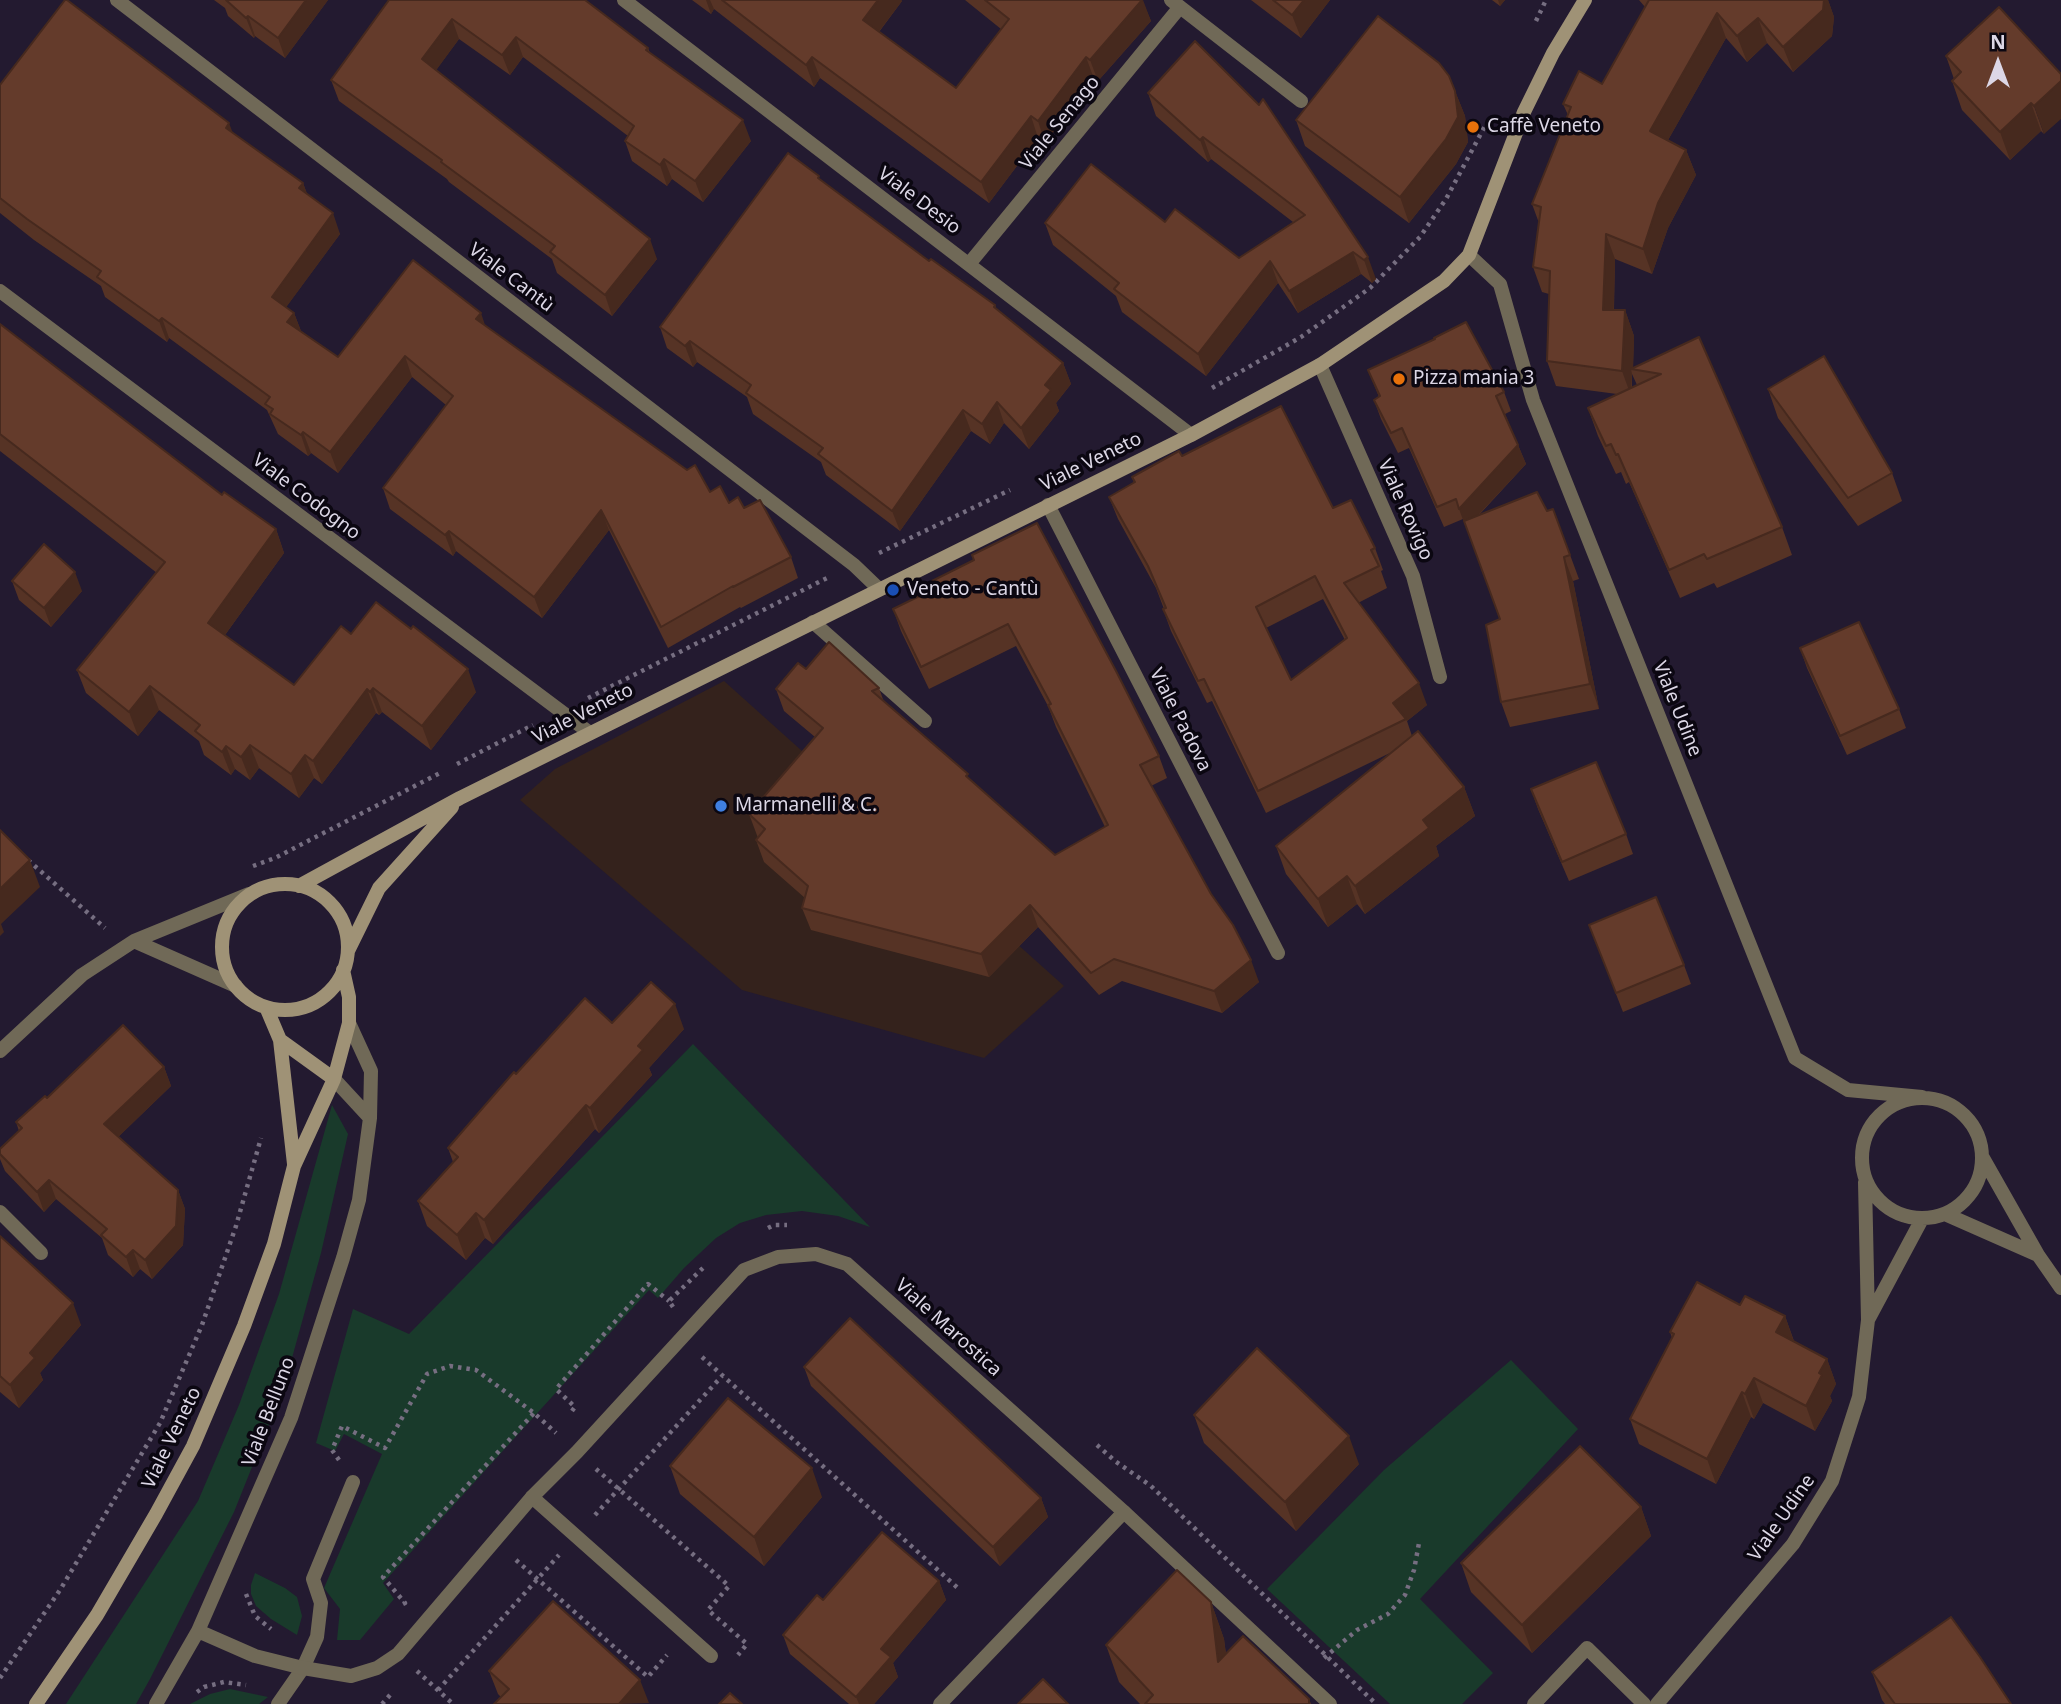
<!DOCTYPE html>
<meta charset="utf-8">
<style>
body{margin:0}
#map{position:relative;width:2061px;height:1704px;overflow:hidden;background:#231a30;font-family:"Noto Sans",sans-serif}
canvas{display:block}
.north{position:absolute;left:1963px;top:28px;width:70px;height:70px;-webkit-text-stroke:5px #0b0711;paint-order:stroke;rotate:0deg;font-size:19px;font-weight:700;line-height:28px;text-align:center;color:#dcd7e6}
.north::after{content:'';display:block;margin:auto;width:24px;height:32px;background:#dcd7e6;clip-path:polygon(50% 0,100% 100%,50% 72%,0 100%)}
</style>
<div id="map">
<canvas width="2061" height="1704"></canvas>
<div class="north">N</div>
</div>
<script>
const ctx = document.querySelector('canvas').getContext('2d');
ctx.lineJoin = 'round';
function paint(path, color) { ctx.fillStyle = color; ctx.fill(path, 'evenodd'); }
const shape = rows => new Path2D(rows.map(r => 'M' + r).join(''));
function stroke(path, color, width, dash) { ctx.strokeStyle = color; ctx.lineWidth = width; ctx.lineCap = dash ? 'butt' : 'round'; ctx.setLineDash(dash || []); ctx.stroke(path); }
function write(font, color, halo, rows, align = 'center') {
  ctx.font = font + ' "Noto Sans",sans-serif'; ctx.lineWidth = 7; ctx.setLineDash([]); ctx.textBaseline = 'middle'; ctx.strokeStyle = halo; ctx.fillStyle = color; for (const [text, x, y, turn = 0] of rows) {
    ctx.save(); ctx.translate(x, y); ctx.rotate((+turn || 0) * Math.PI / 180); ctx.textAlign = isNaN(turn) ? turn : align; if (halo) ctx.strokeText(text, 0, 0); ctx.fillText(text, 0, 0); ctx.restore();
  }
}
const industrial = shape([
 [724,681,1064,986,984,1058,742,990,520,800,555,769]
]);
const green = shape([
 [693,1044,870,1227,838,1216,802,1211,766,1215,740,1223,716,1238,684,1268,658,1298,649,1290,383,1583,394,1599,360,1640,337,1640,340,1609,324,1588,382,1454,344,1434,335,1451,316,1443,353,1309,409,1334],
 [332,1105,348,1134,321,1253,284,1387,234,1512,150,1679,136,1704,66,1704,198,1501,239,1405,279,1294],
 [1511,1360,1578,1429,1420,1599,1493,1673,1462,1704,1390,1704,1267,1589,1384,1470],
 [255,1573,285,1588,297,1597,302,1616,297,1635,271,1619,256,1606,251,1594,251,1585],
 [230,1689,268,1697,259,1704,190,1704,210,1694]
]);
const path = shape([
 [1536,21,1546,0],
 [1212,388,1301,337,1370,288,1420,237,1446,199,1486,124],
 [879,553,1010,490],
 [588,698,827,578],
 [457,764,533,725],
 [28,860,105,928],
 [253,866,275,858,440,773],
 [768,1228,774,1225,787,1225],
 [673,1307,669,1301,705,1266],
 [702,1357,960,1590],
 [572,1411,575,1407,556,1389,648,1284,669,1301],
 [1097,1445,1115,1461,1151,1486,1376,1704],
 [339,1460,332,1450,342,1426,385,1448,427,1374,450,1366,476,1370,534,1413,556,1433],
 [596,1469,729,1586,708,1610,747,1644,738,1655],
 [595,1515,722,1376],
 [516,1560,648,1677,667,1655],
 [246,1594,255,1616,271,1629],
 [403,1604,405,1603,383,1577,534,1413],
 [1324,1658,1357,1630,1388,1614,1405,1595,1414,1570,1419,1543],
 [417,1671,453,1704],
 [0,1678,60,1590,160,1423,202,1325,236,1226,261,1138],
 [438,1690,559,1555],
 [197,1692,204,1687,224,1682,246,1685],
 [382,1704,390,1695]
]);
const service = shape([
 [532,1497,711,1656],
 [278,1704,303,1668,317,1637,321,1603,313,1579,353,1482],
 [940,1704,1124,1512],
 [1534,1704,1587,1648,1644,1704]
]);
const minor = shape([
 [117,0,854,565,879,589],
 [624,0,1191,435],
 [1171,0,1301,101],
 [1469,255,1500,284,1533,400,1795,1058,1848,1090,1922,1097],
 [969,264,1180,7],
 [0,291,590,733],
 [1320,365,1413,576,1440,677],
 [1048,505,1278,953],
 [813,622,925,721],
 [236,986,134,941,249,894],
 [0,1051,82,975,134,941],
 [334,1079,370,1118],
 '1862 1158a60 60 0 1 1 120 0a60 60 0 1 1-120 0Z',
 [1865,1182,1868,1320,1922,1219],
 [0,1212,41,1253],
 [1945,1214,2038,1255,1983,1158],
 [2038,1255,2061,1288],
 [198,1631,255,1656,303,1668,351,1676,377,1668,398,1654,532,1497,577,1452,744,1270,778,1257,816,1254,847,1264,1124,1512,1330,1704],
 [156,1704,198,1631,291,1418,343,1258,359,1200,370,1118,371,1071,349,1023],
 [1657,1704,1793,1544,1832,1481,1859,1397,1868,1320]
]);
const secondary = shape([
 '222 947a63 63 0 1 1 126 0a63 63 0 1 1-126 0Z',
 [299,886,460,798,1191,435,1320,365,1444,281,1469,255,1524,112,1553,53,1585,0],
 [348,951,379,888,452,807],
 [266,1007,280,1040,294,1164],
 [280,1040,334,1079],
 [36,1704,97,1615,156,1514,193,1446,244,1326,274,1244,294,1166,334,1079,349,1023,349,997,343,970]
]);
const wall = shape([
 [214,0,328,0,285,58,255,36,254,38,228,16,225,8],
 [389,0,648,48,650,53,751,141,703,202,672,179,667,186,632,161,625,141,628,136,523,57,510,75,459,39,436,70,657,259,612,316,557,273,552,259,449,182,447,179,339,101,331,80],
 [692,0,901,0,902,1,879,32,956,88,1001,29,965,0,1142,0,1151,21,1098,81,1094,79,1045,143,1038,138,989,203,820,78,814,87,714,9,711,14],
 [1251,0,1330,0,1301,38],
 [1492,0,1505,0,1500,6],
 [1639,0,1828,0,1834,17,1832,36,1793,72,1767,43,1747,62,1726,38,1668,140,1686,150,1696,175,1668,228,1652,274,1615,259,1614,310,1625,310,1634,336,1633,368,1699,337,1782,527,1792,555,1717,588,1714,583,1680,598,1629,482,1626,484,1621,472,1616,474,1598,436,1588,408,1617,394,1556,386,1547,361,1549,294,1542,292,1533,267,1539,223,1532,204,1568,115,1563,104,1602,84,1645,7],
 [1632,374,1637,385,1632,387],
 [1999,7,2044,134,2041,131,2010,160,1962,110,1952,81,1954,79,1946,56],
 [0,85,233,133,303,183,307,194,340,234,286,307,294,313,301,331,338,357,486,327,710,492,729,503,744,508,791,557,798,578,741,608,740,607,668,648,609,530,542,618,456,551,453,556,390,509,383,488,446,405,412,377,338,473,311,453,308,456,278,434,267,410,169,338,167,342,105,297,101,286,34,240,0,213],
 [1455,91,1465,116,1468,142,1456,164,1409,223,1305,146,1296,120],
 [1148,93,1259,105,1263,99,1376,279,1372,283,1361,274,1298,313,1278,283,1206,376,1122,312,1116,296,1053,245,1045,223,1165,222,1239,258,1293,222,1211,159,1208,162,1156,116],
 [821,180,929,261,995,305,997,310,1063,363,1071,384,1056,403,1059,411,1029,449,1004,423,990,444,971,431,900,531,826,475,821,462,753,414,747,397,697,362,693,367,667,348,660,327],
 [0,324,222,495,276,529,284,553,225,635,294,685,351,634,476,692,431,750,382,712,379,715,376,713,322,784,314,778,299,798,259,768,250,780,235,769,231,775,204,755,199,741,159,710,138,736,86,693,77,670,157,573,0,451],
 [1368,370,1504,392,1511,411,1505,414,1518,445,1526,464,1479,515,1547,511,1553,509,1579,579,1573,581,1599,709,1510,727,1501,702,1500,619,1463,519,1444,527,1409,448,1398,453,1381,419,1374,400,1379,397],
 [1768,389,1892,473,1902,501,1858,526,1778,418],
 [1182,456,1333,508,1375,548,1383,570,1381,571,1387,588,1358,603,1427,705,1407,721,1412,736,1464,787,1475,816,1436,846,1439,856,1365,914,1357,904,1328,927,1286,874,1276,846,1390,753,1266,813,1212,701,1207,703,1171,631,1163,609,1164,609,1156,588,1118,519,1109,497,1134,483,1132,477],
 [1323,599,1345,640,1291,680,1266,628],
 [972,555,1159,756,1167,778,1151,786,1259,982,1222,1013,1122,981,1099,995,1038,927,989,977,811,930,802,908,805,898,764,862,756,840,758,838,749,814,815,737,784,711,776,689,806,669,879,688,884,702,1055,855,1105,827,1056,727,1048,706,1016,646,929,689,901,631,893,609,935,588,932,581,974,561],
 [12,581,82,591,51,627,19,600],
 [1800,648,1899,709,1906,728,1847,755,1807,668],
 [1531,789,1626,834,1633,854,1569,881,1538,809],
 [1589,925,1684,965,1691,984,1623,1012],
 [612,1023,684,1029,649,1068,652,1075,599,1133,595,1129,493,1244,485,1238,466,1260,427,1226,418,1201,453,1162,448,1148,516,1074],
 [164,1067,171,1086,118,1137,178,1190,185,1209,183,1245,152,1279,140,1269,133,1277,108,1255,102,1238,56,1199,44,1212,5,1171,0,1159,0,1149,19,1131,16,1122,47,1098],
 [0,1236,81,1325,40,1373,43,1380,19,1408,0,1392],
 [1740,1305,1785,1316,1794,1341,1827,1359,1836,1384,1830,1396,1832,1401,1815,1431,1763,1403,1754,1419,1751,1417,1716,1484,1639,1444,1630,1419,1672,1338,1670,1332],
 [804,1367,1041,1498,1048,1517,1000,1566,811,1386],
 [1194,1415,1359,1464,1296,1531,1204,1443],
 [670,1466,822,1497,764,1566,680,1494],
 [1641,1507,1651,1536,1532,1653,1471,1592,1461,1563],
 [939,1581,946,1600,893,1663,898,1677,874,1704,849,1704,790,1654,783,1635,823,1600],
 [1211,1602,1224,1639,1226,1654,1309,1699,1311,1704,1140,1704,1119,1682,1106,1645],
 [489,1671,649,1703,501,1697,498,1694],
 [1872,1672,2011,1704,1885,1704,1882,1700]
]);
const shadedWall = shape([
 [306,0,328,0,285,58,278,38],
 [706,0,710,0,714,9,711,14],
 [878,0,901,0,902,1,871,42,863,20],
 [1143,0,1151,21,1098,81,1090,60],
 [1304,0,1330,0,1301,38,1292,15],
 [1498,0,1505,0,1500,6],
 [1824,0,1828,0,1834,17,1832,36,1793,72,1783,47],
 [1717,13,1726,38,1659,156,1650,131],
 [248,16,255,36,254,38,246,18],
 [1758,18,1767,43,1747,62,1737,36],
 [452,19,459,39,429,80,422,59],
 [516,37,523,57,510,75,502,55],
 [812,57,820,78,814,87,806,65],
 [1086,57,1094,79,1045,143,1038,121],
 [2061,81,2061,119,2044,134,2034,106],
 [1455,91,1465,116,1468,142,1456,164,1409,223,1400,197],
 [2031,103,2041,131,2010,160,2000,132],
 [1031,116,1038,138,989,203,981,182],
 [743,120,751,141,703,202,695,181],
 [229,123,237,144,226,128],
 [1203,137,1211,159,1208,162,1200,140],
 [1686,150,1696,175,1668,228,1652,274,1643,249,1658,203],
 [664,159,672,179,667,186,660,165],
 [303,183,311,204,299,188],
 [333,213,340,234,279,317,272,297],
 [1606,234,1615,259,1613,335,1603,310],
 [650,239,657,259,612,316,605,295],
 [1353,252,1361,274,1298,313,1289,291],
 [1368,257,1376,279,1372,283,1364,260],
 [1270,261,1278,283,1206,376,1198,354],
 [1625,310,1634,336,1633,370,1631,369,1632,374,1631,396,1622,371],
 [294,313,302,334,287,322],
 [481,313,488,334,476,319],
 [162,318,169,338,167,342,159,321],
 [690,341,697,362,693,367,685,346],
 [405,356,412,377,338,473,330,452],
 [1063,363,1071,384,1056,403,1059,411,1029,449,1021,428,1045,385],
 [997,402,1004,423,990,444,982,424],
 [963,410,971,431,900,531,892,511],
 [303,432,311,453,308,456,301,435],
 [1518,445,1526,464,1466,528,1459,509],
 [601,510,609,530,542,618,534,597],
 [276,529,284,553,217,646,208,623],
 [449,531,456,551,453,556,445,535],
 [1564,557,1573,581,1599,709,1590,684],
 [75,572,82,591,51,627,44,608],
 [468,669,476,692,431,750,422,726],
 [1419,683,1427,705,1407,721,1393,703],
 [150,686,159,710,138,736,129,712],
 [373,688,382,712,379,715,370,692],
 [367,689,376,713,322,784,313,761],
 [250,745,259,768,250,780,241,757],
 [226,746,235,769,231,775,222,752],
 [305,755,314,778,299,798,291,774],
 [1464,787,1475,816,1436,846,1439,856,1365,914,1355,886,1423,820],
 [30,860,40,887,1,924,4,932,0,936,0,889],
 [1347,876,1357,904,1328,927,1318,899],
 [1030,905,1038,927,989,977,981,954],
 [1251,960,1259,982,1222,1013,1214,991],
 [675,1004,684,1029,649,1068,652,1075,599,1133,590,1108,638,1046],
 [164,1067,171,1086,111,1144,104,1124],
 [586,1105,595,1129,493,1244,484,1220],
 [49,1180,56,1199,44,1212,37,1192],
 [178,1190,185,1209,183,1245,152,1279,145,1260],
 [476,1213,485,1238,466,1260,457,1235],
 [133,1250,140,1269,133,1277,126,1257],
 [73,1303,81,1325,40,1373,43,1380,19,1408,10,1385,30,1353],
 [1785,1316,1794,1342,1776,1332],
 [1827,1359,1836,1384,1830,1396,1832,1401,1815,1431,1806,1406,1819,1373],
 [1754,1378,1763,1403,1754,1419,1745,1394],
 [1742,1392,1751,1417,1716,1484,1707,1459],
 [1349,1436,1359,1464,1296,1531,1285,1502],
 [812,1468,822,1497,764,1566,754,1537],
 [1041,1498,1048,1517,1000,1566,993,1547],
 [1641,1507,1651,1536,1532,1653,1522,1625],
 [939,1581,946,1600,893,1663,898,1677,874,1704,859,1704,856,1697,881,1649],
 [1211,1602,1224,1639,1231,1699,1218,1662],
 [640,1680,649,1703,619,1704]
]);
const building = shape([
 [65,0,67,0,229,123,226,128,303,183,299,188,333,213,272,297,294,313,287,322,338,357,413,260,481,313,476,319,687,470,695,465,710,492,720,486,729,503,738,497,744,508,760,500,791,557,733,587,733,586,661,627,601,510,534,597,449,531,445,535,383,488,453,396,405,356,330,452,303,432,301,435,270,414,273,409,265,404,270,397,162,318,159,321,97,277,101,271,27,219,0,198,0,85,65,0],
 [226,0,306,0,278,38,248,16,246,18,226,0],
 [389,0,585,0,648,48,646,50,743,120,695,181,664,159,660,165,625,141,634,126,516,37,502,55,452,19,422,59,650,239,605,295,550,252,555,246,441,162,442,160,331,80,389,0],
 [722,0,878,0,863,20,956,88,1009,19,985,0,1142,0,1090,60,1086,57,1038,121,1031,116,981,182,812,57,806,65,722,0],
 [1273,0,1304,0,1292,15,1273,0],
 [1649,0,1824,0,1823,10,1783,47,1758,18,1737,36,1717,13,1650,131,1686,150,1658,203,1643,249,1606,234,1603,310,1625,310,1622,371,1547,361,1550,271,1533,267,1541,207,1532,204,1571,107,1563,104,1579,71,1602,84,1649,0],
 [1999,7,2061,74,2061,81,2034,106,2031,103,2000,132,1952,81,1961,72,1946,56,1999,7],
 [1378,16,1439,63,1449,76,1455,91,1458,117,1446,139,1400,197,1296,120,1378,16],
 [1195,41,1259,105,1263,99,1368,257,1364,260,1353,252,1289,291,1270,261,1198,354,1114,289,1119,283,1045,223,1091,164,1165,222,1175,209,1239,258,1305,215,1203,137,1200,140,1148,93,1195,41],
 [788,153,819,176,818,178,929,261,931,259,995,305,994,307,1063,363,1045,385,1051,390,1021,428,997,402,982,424,963,410,892,511,818,454,823,448,746,393,751,385,690,341,685,346,660,327,788,153],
 [1466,322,1504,392,1496,396,1518,445,1459,509,1456,499,1437,507,1402,428,1391,433,1374,400,1380,396,1368,370,1435,339,1434,338,1466,322],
 [0,324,222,495,224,492,276,529,208,623,294,685,341,626,351,634,376,602,411,629,413,626,468,669,422,726,373,688,370,692,367,689,313,761,305,755,291,774,250,745,241,757,226,746,222,752,195,731,200,725,150,686,129,712,77,670,165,562,0,434,0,324],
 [1699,337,1782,527,1707,559,1704,554,1669,570,1618,454,1616,455,1611,444,1606,446,1588,408,1661,374,1631,369,1699,337],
 [1824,356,1892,473,1848,498,1768,389,1824,356],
 [1281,406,1333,508,1351,500,1375,548,1371,550,1379,566,1344,583,1419,683,1393,703,1406,719,1258,791,1204,679,1198,681,1163,609,1166,608,1148,566,1109,497,1135,482,1132,477,1179,451,1182,456,1281,406],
 [1315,576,1347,638,1291,680,1256,607,1315,576],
 [1537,492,1547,511,1553,509,1570,555,1564,557,1590,684,1501,702,1486,625,1500,619,1464,521,1537,492],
 [1037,523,1116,671,1159,756,1140,765,1211,894,1233,925,1251,960,1214,991,1114,959,1091,973,1030,905,981,954,802,908,808,886,756,840,765,829,749,814,823,728,776,689,798,663,806,669,829,642,879,688,872,691,968,774,966,776,1055,855,1108,825,1048,705,1051,704,1008,624,921,667,893,609,936,588,932,581,974,560,972,555,1037,523],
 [44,544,75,572,44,608,12,581,44,544],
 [1859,622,1899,709,1840,736,1800,648,1859,622],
 [1418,731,1464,787,1423,820,1429,828,1355,886,1347,876,1318,899,1276,846,1418,731],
 [1596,762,1626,834,1562,862,1531,789,1596,762],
 [0,830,30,860,0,889,0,830],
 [1656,897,1684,965,1616,993,1589,925,1656,897],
 [651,982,675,1004,638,1046,643,1050,590,1108,586,1105,484,1220,476,1213,457,1235,418,1201,458,1157,448,1148,514,1072,516,1074,585,998,612,1023,651,982],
 [123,1025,164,1067,104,1124,178,1190,176,1226,145,1260,133,1250,126,1257,101,1235,107,1229,49,1180,37,1192,0,1154,0,1149,22,1128,16,1122,45,1096,47,1098,123,1025],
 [0,1236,73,1303,30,1353,35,1358,10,1385,0,1376,0,1236],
 [1697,1282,1740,1305,1745,1296,1785,1316,1776,1332,1827,1359,1819,1373,1822,1375,1806,1406,1754,1378,1745,1394,1742,1392,1707,1459,1630,1419,1674,1334,1670,1332,1697,1282],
 [850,1318,1041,1498,993,1547,804,1367,850,1318],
 [1257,1348,1349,1436,1285,1502,1194,1415,1257,1348],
 [728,1398,812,1468,754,1537,670,1466,728,1398],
 [1580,1446,1641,1507,1522,1625,1461,1563,1580,1446],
 [882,1532,939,1581,881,1649,891,1657,856,1697,783,1635,817,1595,823,1600,882,1532],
 [1177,1570,1211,1602,1218,1662,1243,1636,1309,1699,1309,1704,1145,1704,1153,1695,1106,1645,1177,1570],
 [553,1601,640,1680,619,1704,494,1704,509,1689,489,1671,553,1601],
 [1951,1617,1980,1657,2011,1704,1895,1704,1872,1672,1951,1617],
 [1043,1679,1068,1704,1018,1704,1043,1679],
 [730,1693,742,1704,719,1704,730,1693]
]);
const markers = [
 [1473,127,7,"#e8710a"],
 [1399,379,7,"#e8710a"],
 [893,590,7,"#1a4fb4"],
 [721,806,7,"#3f7fe0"]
];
const streetNames = [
 ["Viale Senago",1060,123,-51],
 ["Viale Desio",919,201,37],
 ["Viale Cantù",511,278,37],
 ["Viale Veneto",1091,462,-26],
 ["Viale Codogno",306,497,37],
 ["Viale Rovigo",1405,510,66],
 ["Viale Udine",1677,709,68],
 ["Viale Veneto",583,714,-27],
 ["Viale Padova",1180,720,63],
 ["Viale Marostica",948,1328,42],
 ["Viale Belluno",269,1412,-69],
 ["Viale Veneto",172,1438,-64],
 ["Viale Udine",1782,1518,-55]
];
const poiNames = [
 ["Caffè Veneto",1487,127],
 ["Pizza mania 3",1413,379],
 ["Veneto - Cantù",907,590],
 ["Marmanelli & C.",735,806]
];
paint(industrial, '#34221c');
paint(green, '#193a2b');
stroke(path, '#766e81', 4.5, [3.5, 5]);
stroke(service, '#706957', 14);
stroke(minor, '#706957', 14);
stroke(secondary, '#9f9276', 14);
paint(wall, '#563325');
paint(shadedWall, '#46291e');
paint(building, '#643b2b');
stroke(building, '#46291e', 2);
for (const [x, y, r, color] of markers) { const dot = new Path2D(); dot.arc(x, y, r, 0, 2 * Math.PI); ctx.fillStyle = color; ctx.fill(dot); stroke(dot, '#0b0711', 2.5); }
write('19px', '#dcd7e6', '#0b0711', streetNames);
write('19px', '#dcd7e6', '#0b0711', poiNames, 'left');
</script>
